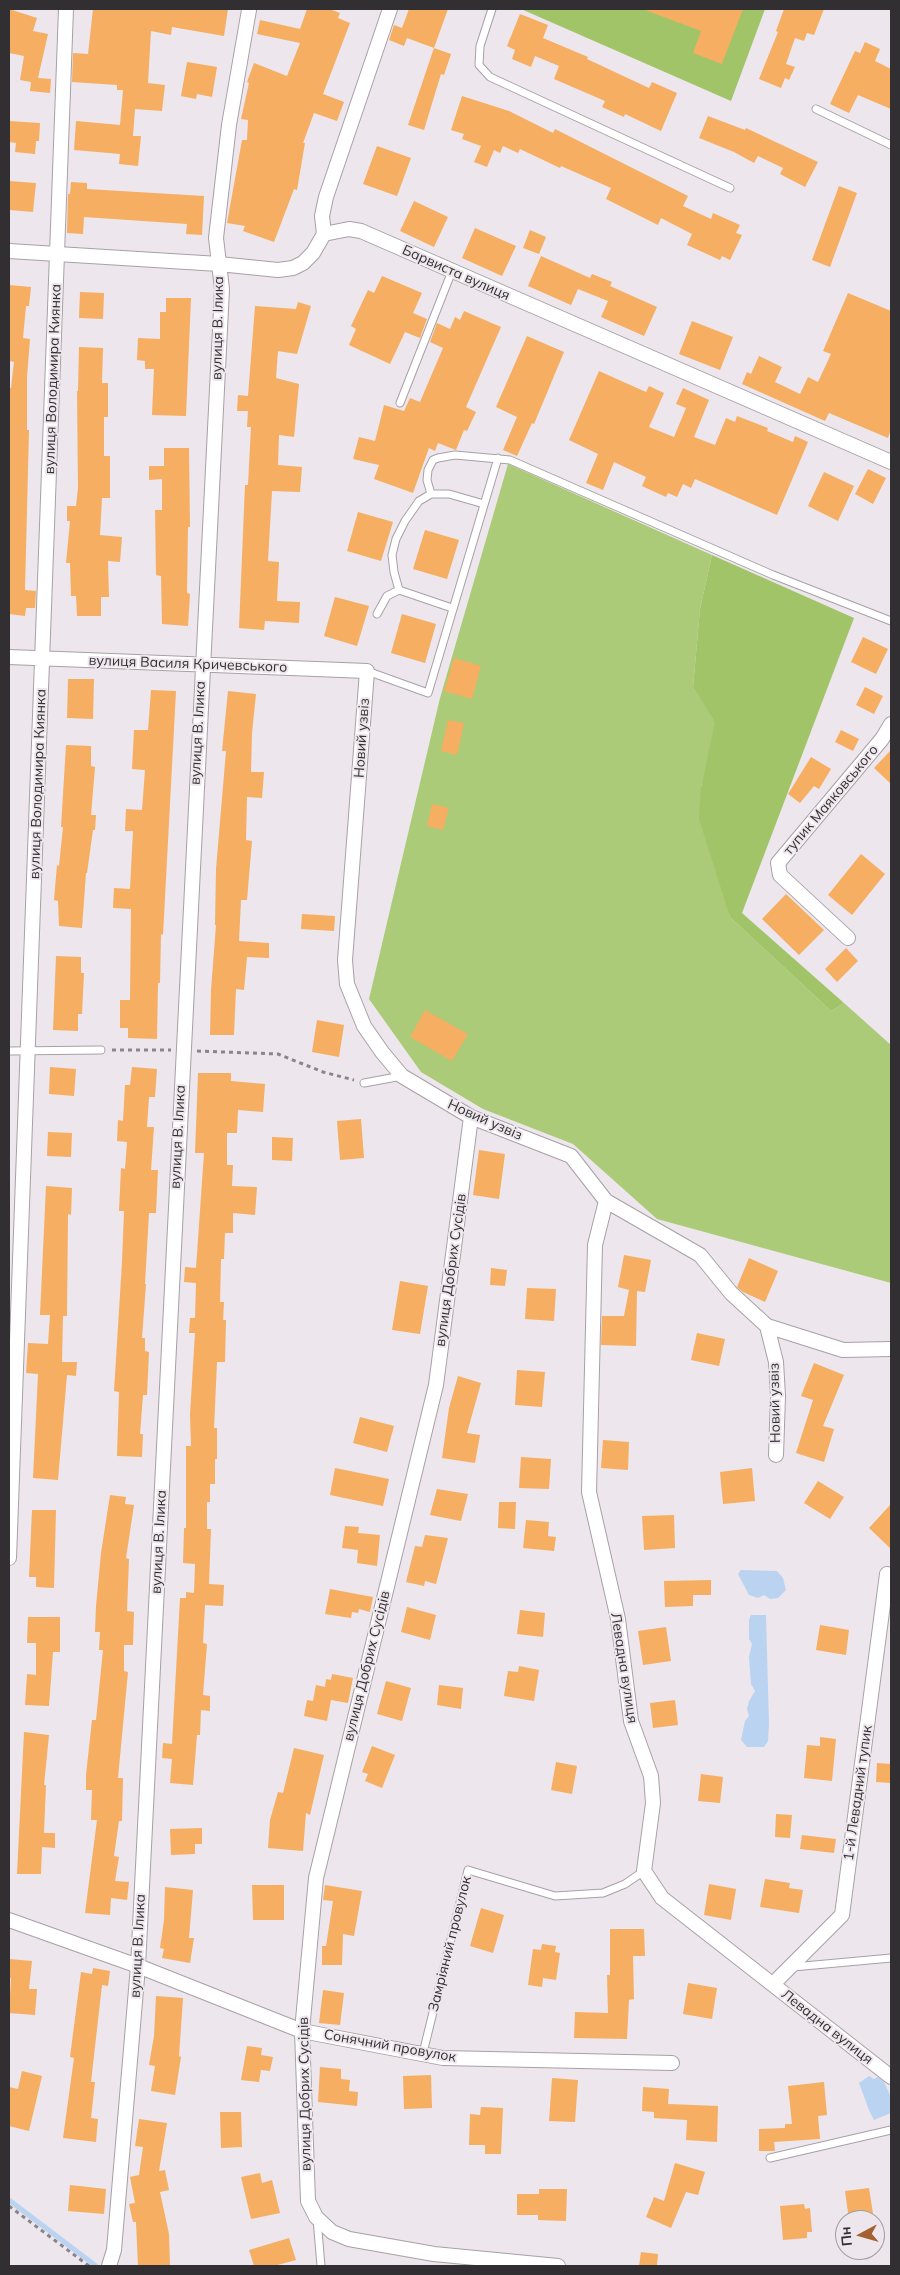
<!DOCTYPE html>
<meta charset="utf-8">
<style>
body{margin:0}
#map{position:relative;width:900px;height:2275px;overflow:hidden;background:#ede6ec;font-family:Mulish,sans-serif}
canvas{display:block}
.frame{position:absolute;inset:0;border:10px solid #322f32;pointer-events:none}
.north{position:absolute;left:835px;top:2210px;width:50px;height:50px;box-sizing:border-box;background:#ede6ec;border:1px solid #a29da2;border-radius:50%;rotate:264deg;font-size:14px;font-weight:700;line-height:20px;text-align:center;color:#322f32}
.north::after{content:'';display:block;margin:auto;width:18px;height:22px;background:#a46030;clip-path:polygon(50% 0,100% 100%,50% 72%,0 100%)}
</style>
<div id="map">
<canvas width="900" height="2275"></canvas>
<div class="frame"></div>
<div class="north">Пн</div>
</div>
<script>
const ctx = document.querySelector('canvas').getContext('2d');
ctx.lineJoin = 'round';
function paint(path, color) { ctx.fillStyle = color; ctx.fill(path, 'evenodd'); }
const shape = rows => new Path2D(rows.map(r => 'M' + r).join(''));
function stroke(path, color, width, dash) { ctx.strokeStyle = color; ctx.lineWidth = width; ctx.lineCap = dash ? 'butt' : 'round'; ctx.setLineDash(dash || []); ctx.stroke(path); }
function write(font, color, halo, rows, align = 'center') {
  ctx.font = font + ' Mulish,sans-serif'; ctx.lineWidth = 4; ctx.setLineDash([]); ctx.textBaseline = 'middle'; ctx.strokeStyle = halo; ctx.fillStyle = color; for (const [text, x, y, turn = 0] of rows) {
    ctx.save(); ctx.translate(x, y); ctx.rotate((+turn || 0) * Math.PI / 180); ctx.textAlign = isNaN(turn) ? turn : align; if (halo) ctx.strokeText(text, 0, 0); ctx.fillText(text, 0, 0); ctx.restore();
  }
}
const green = shape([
 [508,464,712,555,700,609,693,687,716,722,701,787,730,917,831,1011,844,1003,891,1045,891,1283,657,1219,573,1144,483,1109,421,1072,369,999,440,698]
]);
const forest = shape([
 [521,9,765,9,731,101],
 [712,555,854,618,742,913,844,1003,831,1011,730,917,699,819,701,787,715,722,693,687,700,609]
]);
const water = shape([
 [741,1570,777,1571,783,1578,786,1590,778,1598,770,1599,764,1595,758,1598,749,1595,738,1574],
 [751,1615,766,1615,769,1724,768,1741,764,1747,747,1747,741,1740,745,1721,749,1716,747,1709,749,1701,755,1691,751,1684,749,1657,752,1644,749,1639,749,1620],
 [869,2076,874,2079,878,2077,884,2082,891,2097,891,2113,874,2120,869,2110,859,2083]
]);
const stream = shape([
 [9,2200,96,2266]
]);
const building = shape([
 [9,9,37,18,33,31,48,34,38,78,51,79,50,93,30,91,31,82,20,80,24,56,9,53],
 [93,9,228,9,224,36,172,27,171,35,151,31,148,83,165,85,162,111,135,109,133,136,141,136,138,166,119,164,120,154,74,150,76,121,120,125,123,90,117,90,117,85,72,82,73,53,88,54],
 [307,9,329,9,340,13,338,18,350,23,323,94,344,102,337,121,314,113,303,143,305,143,297,190,294,189,274,242,243,231,245,226,227,223,242,140,247,140,248,120,241,119,249,83,247,82,254,63,287,76,300,43,257,34,260,20,300,29],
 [409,9,448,9,434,48,407,38,404,46,389,40,394,25,402,28],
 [645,9,743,9,722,64,693,53,701,31,645,10],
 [784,9,824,9,814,35,807,33,804,41,795,38,786,64,795,67,789,80,785,78,781,88,759,79,778,32,776,31],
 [520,14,548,25,543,38,588,57,587,59,649,88,652,82,677,93,661,131,625,114,624,117,602,107,605,101,554,79,559,66,535,56,531,67,512,59,515,50,507,46],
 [865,42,880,49,875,61,891,69,891,109,858,95,849,113,830,104,855,51,860,53],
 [434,48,451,54,444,75,441,74,424,130,408,125],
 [187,62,217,67,212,97,197,94,196,99,181,96],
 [462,96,509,111,553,133,555,129,688,196,683,206,711,219,713,213,740,225,736,233,742,235,730,260,722,256,720,260,687,245,692,234,661,218,658,225,606,199,611,188,561,166,560,168,520,149,518,153,503,146,500,153,494,150,487,167,474,162,481,146,462,139,464,134,451,130],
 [708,116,745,130,746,128,818,162,805,187,780,174,783,168,758,156,754,163,734,152,699,138],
 [9,121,40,123,39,141,36,141,35,154,15,152,16,143,9,142],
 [377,146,411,158,397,196,363,184],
 [9,181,36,183,33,212,10,210],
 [71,182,87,183,87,189,204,196,202,235,186,234,187,224,84,217,83,234,67,233,68,194,70,194],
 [839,186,857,193,830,267,812,260],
 [414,201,448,217,434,247,400,231],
 [475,228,516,246,502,276,462,258],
 [530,230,546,237,539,254,523,248],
 [541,256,590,278,592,274,612,282,610,286,657,307,644,336,601,317,608,301,578,289,571,305,528,286],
 [382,276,422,293,413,313,427,319,420,338,405,332,390,364,349,345,356,329,351,326,368,290,374,293],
 [9,285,31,287,29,306,26,306,23,338,30,339,27,377,27,430,29,430,25,590,36,591,35,608,26,608,25,616,9,614,9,388,11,388,14,362,9,361],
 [80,292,104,293,103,319,79,318],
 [848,293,891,311,891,429,888,438,829,413,825,421,742,384,747,372,751,374,759,356,782,367,775,382,800,394,808,377,818,382,831,354,823,351],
 [166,298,191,298,186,416,152,415,154,369,145,369,145,361,137,360,138,338,160,339,160,312,166,312],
 [298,302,311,306,297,354,278,351,276,378,299,384,294,437,279,435,278,465,302,467,300,492,272,491,268,561,279,562,277,601,300,602,299,623,265,621,264,630,239,628,245,485,248,485,251,427,247,427,248,411,237,411,238,395,248,396,255,306,296,309],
 [464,311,501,327,466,407,476,412,467,431,464,430,456,450,438,443,435,451,429,448,413,493,374,479,379,465,353,459,359,437,375,441,384,405,404,411,410,398,420,402,443,348,430,342,437,323,450,329,455,317,460,320],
 [692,321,733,337,720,370,679,354],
 [527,336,564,352,534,424,532,423,517,456,503,450,517,417,496,407],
 [79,347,103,348,102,383,108,383,108,417,104,417,104,456,110,456,110,498,102,498,100,535,122,537,120,562,108,561,109,597,101,597,101,616,77,616,76,596,71,596,70,563,66,563,70,521,67,521,67,506,76,506,78,488,77,391,78,391],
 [599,371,646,392,649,386,664,393,649,427,674,437,686,408,676,404,683,388,709,400,694,437,715,445,726,418,735,422,737,416,768,428,767,431,793,442,795,436,808,442,777,515,695,479,691,488,683,484,677,497,668,493,666,497,642,486,646,477,614,462,603,490,586,483,598,454,569,440],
 [164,448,189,448,190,527,188,527,187,593,190,594,188,626,162,624,161,576,156,575,155,510,162,510,162,479,149,480,149,466,164,466],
 [868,469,886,478,873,504,855,494],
 [824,472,854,486,838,521,808,506],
 [358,512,393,522,381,561,347,551],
 [425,530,459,540,447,579,413,569],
 [335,597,369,606,357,646,324,636],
 [402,614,436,624,425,663,391,653],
 [863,637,888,649,876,674,851,662],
 [454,658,481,666,472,699,444,691],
 [68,679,94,679,93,719,67,718],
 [865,687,883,696,874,714,856,705],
 [151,690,176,691,163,935,161,934,160,983,158,983,157,1039,128,1038,128,1028,120,1028,120,1000,130,1000,131,909,113,908,114,888,130,889,133,831,125,831,126,809,142,810,145,770,132,769,134,730,148,730],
 [228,691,256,694,252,733,251,772,264,772,262,798,247,797,246,840,252,841,247,900,241,900,239,941,269,943,269,958,247,957,244,990,236,989,234,1035,210,1035,211,990,216,925,215,925,216,869,226,751,222,751],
 [448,720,464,723,457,755,441,751],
 [841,730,859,739,853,751,835,742],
 [66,745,91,746,91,766,95,767,91,815,96,815,95,830,93,830,87,873,86,873,82,928,59,926,58,901,54,900,57,865,59,866,63,827,61,827],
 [891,750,891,784,874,768],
 [811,757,831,769,819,789,814,786,800,803,788,794],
 [432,804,449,808,443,830,427,826],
 [861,854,885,874,852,915,828,895],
 [786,894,824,930,799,955,762,919],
 [302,914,335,916,334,931,301,929],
 [846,948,858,961,837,982,825,969],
 [56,956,81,957,81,973,84,973,82,1014,78,1014,78,1031,53,1030],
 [425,1010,468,1034,452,1061,410,1037],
 [317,1020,344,1025,339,1057,312,1052],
 [50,1067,76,1069,74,1096,49,1094],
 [132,1067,157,1069,155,1097,149,1097,147,1127,154,1127,151,1170,158,1170,156,1213,149,1213,145,1284,146,1284,142,1338,145,1338,145,1351,149,1352,147,1395,143,1395,140,1434,143,1434,142,1457,117,1456,119,1392,114,1391,122,1262,124,1211,119,1211,121,1168,125,1169,127,1142,117,1141,118,1120,123,1121,125,1085,130,1085],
 [198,1073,231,1073,231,1081,265,1084,263,1112,238,1110,237,1133,227,1133,227,1165,233,1165,232,1186,257,1187,255,1215,233,1213,233,1233,225,1233,224,1259,221,1259,220,1302,224,1302,223,1320,226,1320,225,1362,217,1362,214,1428,217,1428,217,1459,215,1459,215,1484,210,1484,210,1502,207,1502,207,1529,211,1529,209,1584,224,1585,223,1606,205,1605,203,1643,207,1644,203,1695,210,1696,210,1711,201,1710,200,1735,197,1735,193,1785,170,1783,172,1759,162,1758,163,1743,172,1744,180,1598,186,1598,186,1592,194,1593,195,1564,183,1563,184,1528,186,1528,186,1446,191,1446,190,1414,195,1333,189,1333,190,1318,195,1318,196,1283,184,1282,185,1267,196,1268,204,1153,195,1153],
 [361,1119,364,1158,340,1160,337,1121],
 [48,1132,72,1133,71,1157,47,1156],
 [272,1137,293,1138,292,1161,272,1160],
 [479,1150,505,1154,499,1199,473,1195],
 [46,1186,72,1188,71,1215,68,1214,67,1316,63,1316,62,1362,77,1362,76,1376,67,1375,58,1480,33,1478,38,1374,26,1373,28,1343,48,1344,50,1315,40,1315],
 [624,1255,651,1260,645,1292,637,1291,636,1346,601,1345,602,1316,624,1316,629,1290,618,1287],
 [749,1258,778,1271,765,1302,743,1292,737,1287],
 [491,1268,507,1270,505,1286,490,1285],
 [400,1281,428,1286,420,1334,392,1330],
 [527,1288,556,1289,554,1321,525,1319],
 [697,1333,725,1339,719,1366,691,1360],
 [814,1363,844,1375,823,1426,834,1429,824,1462,796,1453,813,1400,801,1396],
 [517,1370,545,1372,542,1407,515,1405],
 [458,1376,481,1383,467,1433,480,1435,475,1463,442,1458,449,1408],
 [360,1417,394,1426,387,1452,353,1443],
 [603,1440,629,1442,628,1470,601,1468],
 [521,1457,551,1459,549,1489,519,1488],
 [335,1468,389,1479,383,1506,330,1495],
 [752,1468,755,1501,723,1504,720,1472],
 [818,1481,844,1497,830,1519,804,1503],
 [437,1489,468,1494,461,1521,430,1515],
 [110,1495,126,1497,125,1504,134,1505,126,1558,129,1559,127,1611,134,1612,133,1645,124,1645,124,1671,128,1672,118,1778,123,1778,122,1821,119,1821,114,1856,119,1857,115,1881,129,1882,127,1900,111,1898,110,1915,85,1913,97,1820,91,1820,92,1790,86,1790,86,1775,92,1720,96,1720,103,1650,99,1650,100,1632,95,1632,96,1606,101,1553],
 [499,1502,516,1502,515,1529,498,1528],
 [891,1504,891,1549,869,1528],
 [32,1510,56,1510,54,1588,36,1587,36,1577,29,1577],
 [674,1515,675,1548,644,1550,642,1516],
 [526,1520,549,1522,548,1536,556,1537,554,1551,523,1548],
 [345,1526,359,1527,358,1533,380,1535,377,1566,357,1563,358,1550,342,1548],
 [425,1535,448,1538,436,1584,425,1581,424,1586,406,1582,415,1546,422,1547],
 [711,1580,711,1595,693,1595,693,1606,665,1607,664,1581],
 [330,1589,373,1597,370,1612,359,1609,358,1613,352,1612,351,1618,325,1614],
 [407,1607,436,1615,430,1640,401,1632],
 [520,1610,545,1613,543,1637,517,1634],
 [28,1617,60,1617,60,1652,53,1652,49,1706,25,1705,27,1674,36,1675,36,1643,27,1643],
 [820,1625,849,1630,846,1655,816,1650],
 [666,1627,671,1661,643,1665,638,1631],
 [519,1666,539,1670,534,1701,504,1696,508,1671,518,1672],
 [332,1674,353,1678,348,1703,331,1700,327,1721,304,1716,307,1700,313,1701,316,1685,325,1687,326,1679,331,1680],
 [386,1681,411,1688,402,1721,377,1714],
 [439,1685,463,1688,461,1709,437,1705],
 [675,1700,678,1725,653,1728,650,1703],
 [24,1732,49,1735,44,1785,46,1785,44,1833,55,1833,55,1848,42,1847,41,1874,17,1874],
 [820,1737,836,1739,832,1781,804,1778,807,1745,820,1746],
 [372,1746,395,1755,382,1788,365,1781,368,1774,362,1772],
 [294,1748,324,1755,310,1815,306,1813,303,1851,268,1848,270,1820,278,1792,283,1793],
 [556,1762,577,1766,572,1794,551,1790],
 [877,1763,891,1764,891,1783,876,1782],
 [701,1774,723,1777,720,1803,698,1801],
 [776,1814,792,1815,790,1838,775,1837],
 [202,1828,202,1844,195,1844,195,1854,171,1855,170,1829],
 [802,1835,836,1839,834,1853,800,1849],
 [765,1879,790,1883,789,1888,803,1890,799,1913,760,1907],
 [709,1884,736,1889,731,1920,704,1915],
 [252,1885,284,1885,284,1920,253,1920],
 [325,1885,362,1891,354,1936,343,1934,342,1965,322,1965,322,1946,326,1946,333,1901,323,1900],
 [165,1887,193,1890,189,1938,194,1938,190,1963,162,1958,164,1949,160,1948,164,1920],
 [481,1908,504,1915,493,1953,470,1946],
 [610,1929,644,1929,645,1956,633,1956,634,1999,629,2000,627,2039,574,2038,575,2012,608,2013,607,1975,610,1975],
 [542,1944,556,1946,555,1952,560,1953,556,1980,543,1978,542,1987,528,1985,533,1949,541,1950],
 [9,1959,32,1961,29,1989,37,1989,35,2015,9,2013,11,1978,9,1978],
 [93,1968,110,1971,108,1986,102,1985,91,2082,95,2082,91,2118,98,2119,96,2142,63,2138,74,2058,70,2057,81,1972,92,1974],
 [688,1983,717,1988,712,2019,683,2014],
 [323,1990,344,1993,340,2025,319,2023],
 [156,1996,183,1998,179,2056,181,2057,175,2095,151,2091,155,2066,149,2065,154,2036],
 [247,2046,262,2048,261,2055,273,2057,270,2071,261,2070,259,2082,241,2080],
 [320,2067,341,2069,341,2079,350,2080,349,2091,358,2092,357,2106,318,2102],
 [22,2071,42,2076,29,2131,9,2126,9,2087,18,2089],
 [431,2075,432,2108,404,2109,403,2076],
 [552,2078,578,2080,575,2122,549,2121],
 [824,2082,827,2115,818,2116,820,2139,774,2142,775,2151,759,2151,759,2129,785,2128,785,2124,792,2124,788,2086],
 [643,2087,669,2089,668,2104,718,2106,717,2142,686,2140,687,2120,654,2118,654,2112,642,2111],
 [481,2107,503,2108,501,2154,485,2154,485,2145,469,2145,470,2114,480,2115],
 [220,2112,241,2112,242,2147,221,2148],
 [139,2119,167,2123,159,2171,165,2170,169,2190,160,2192,169,2234,170,2266,138,2266,136,2222,133,2222,129,2204,135,2203,130,2177,139,2175,143,2147,135,2146],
 [675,2163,705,2172,698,2195,686,2192,671,2228,646,2217,654,2197,664,2201],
 [260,2173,262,2183,272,2180,280,2213,251,2219,241,2177],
 [70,2185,106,2189,104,2214,68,2211],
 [869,2188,874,2220,849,2220,845,2191],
 [539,2189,567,2189,566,2221,538,2220,538,2215,517,2215,517,2194,539,2194],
 [804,2204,805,2209,810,2208,812,2232,807,2232,807,2238,783,2240,780,2206],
 [289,2238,296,2260,274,2266,254,2266,249,2250],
 [641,2252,658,2254,657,2266,639,2266]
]);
const path = shape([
 [112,1050,171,1050],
 [197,1051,278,1054,323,1072,354,1080],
 [9,2206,89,2266]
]);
const lane = shape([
 [492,9,480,46,479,65,490,77,730,188],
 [816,109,891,145],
 [400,403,452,271],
 [431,494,427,480,428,470,433,460,438,458,455,455,510,460,773,575,891,621],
 [452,608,399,590,394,572,392,555,396,539,405,521,419,501,431,494,449,494,484,504],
 [377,614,387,596,399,590],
 [367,671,428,693,498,458],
 [9,1051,101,1050],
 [364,1083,402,1076],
 [793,1967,891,1958],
 [423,2053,468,1870,555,1896,603,1893,625,1884,644,1871],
 [770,2158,891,2130],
 [317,2219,321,2266]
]);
const street = shape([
 [324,234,322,216,326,197,390,9],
 [9,251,219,264,278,270,293,268,303,263,313,253,324,234,349,229,361,231,891,462],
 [9,657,367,671,345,960,347,984,364,1026,382,1052,402,1076,471,1117,571,1156,606,1201,700,1255,731,1293,767,1326,776,1362,778,1396,776,1455],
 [848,938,780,875,778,863,882,739,891,724],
 [471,1117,436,1385,316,1878,302,2031,308,2201,316,2217,332,2232,349,2239,434,2254,558,2266],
 [606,1201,595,1245,589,1492,618,1619,631,1721,651,1776,653,1803,644,1871,662,1898,891,2077],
 [767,1326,843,1350,891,1349],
 [9,1558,66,9],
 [9,1920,138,1966,302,2031,443,2058,672,2063],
 [773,1984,842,1915,887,1574],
 [109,2266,114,2250,138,1966,222,289,216,238,229,125,249,10]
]);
const streetNames = [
 ["Барвиста вулиця",456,273,24],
 ["вулиця В. Ілика",218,328,-89],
 ["вулиця Володимира Киянка",53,379,-88],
 ["вулиця Василя Кричевського",188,664,2],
 ["вулиця В. Ілика",198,733,-87],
 ["Новий узвіз",362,738,-86],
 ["вулиця Володимира Киянка",38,784,-88],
 ["тупик Маяковського",831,800,-50],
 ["Новий узвіз",485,1120,24],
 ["вулиця В. Ілика",178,1137,-87],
 ["вулиця Добрих Сусідів",451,1270,-82],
 ["Новий узвіз",775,1403,-91],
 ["вулиця В. Ілика",159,1542,-87],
 ["вулиця Добрих Сусідів",367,1666,-76],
 ["Левадна вулиця",624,1668,81],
 ["1-й Левадний тупик",858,1793,-82],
 ["Замріяний провулок",450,1944,-76],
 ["вулиця В. Ілика",138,1946,-87],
 ["Левадна вулиця",827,2027,38],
 ["Сонячний провулок",390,2046,10],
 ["вулиця Добрих Сусідів",305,2094,-91]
];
paint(green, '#abcb78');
paint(forest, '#a1c468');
paint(water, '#bad3f1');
stroke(stream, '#bad3f1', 5);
paint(building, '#f5ae62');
stroke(lane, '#a7a1a6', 9);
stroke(street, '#a7a1a6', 16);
stroke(path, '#898589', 3, [4, 4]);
stroke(lane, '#fff', 7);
stroke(street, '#fff', 14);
write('14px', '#322f32', '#ede6ec', streetNames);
</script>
